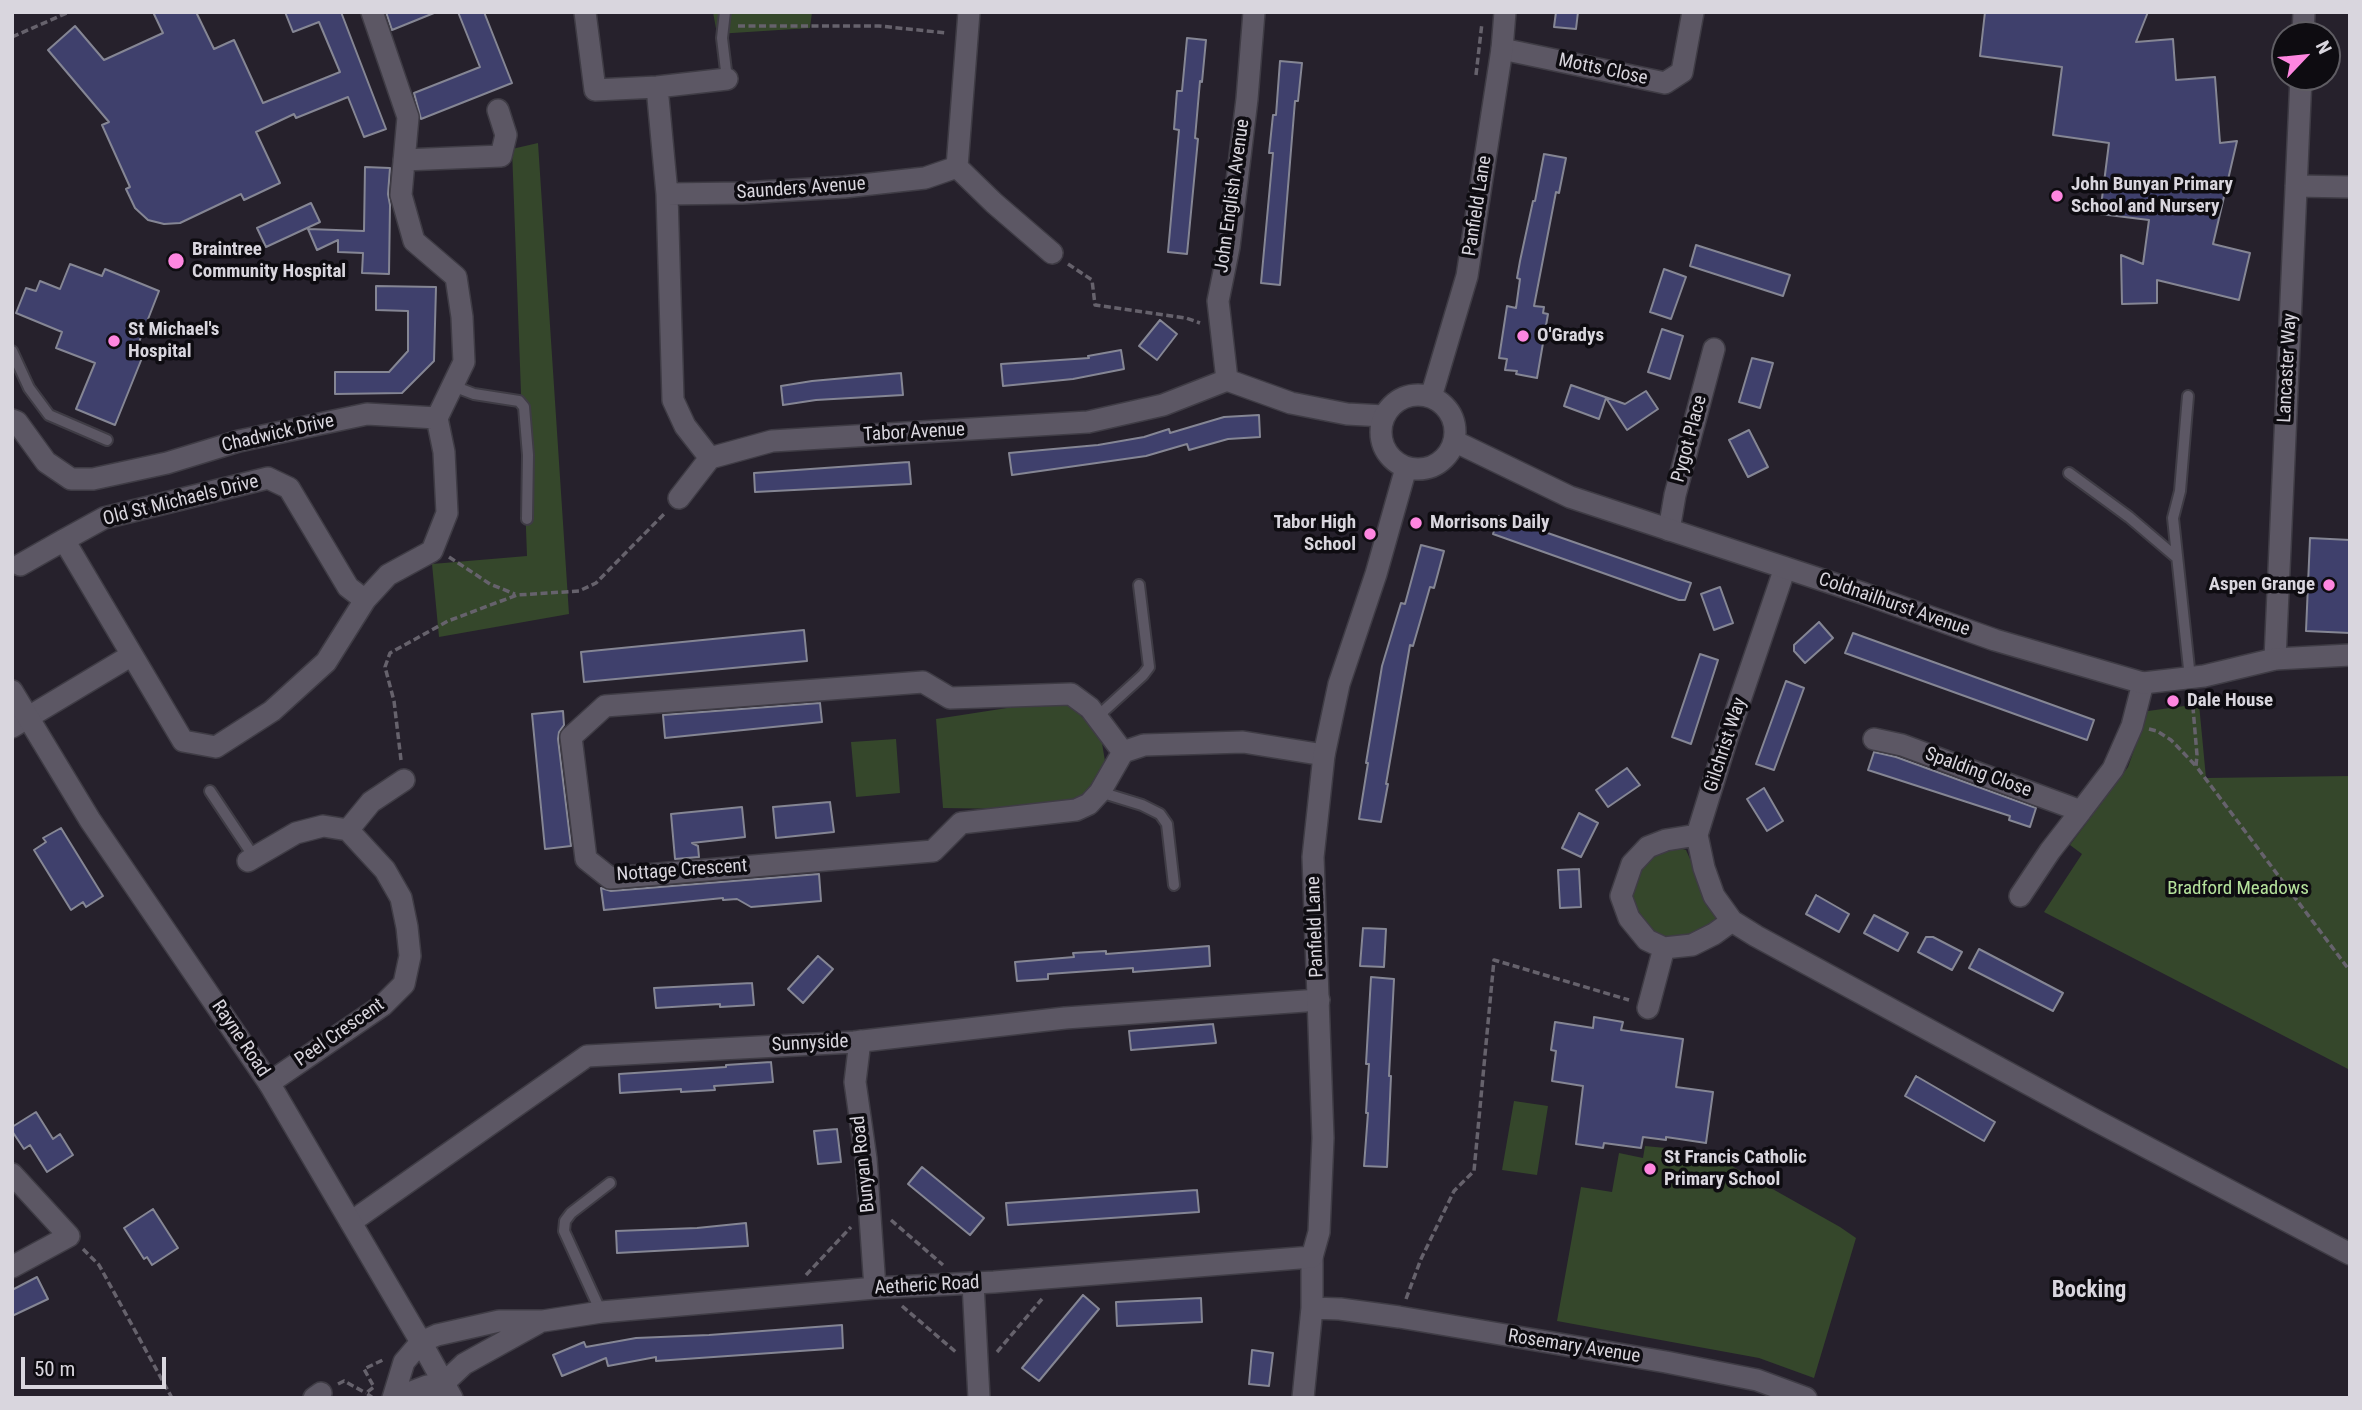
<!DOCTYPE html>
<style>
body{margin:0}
#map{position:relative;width:2362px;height:1410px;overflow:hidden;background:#26212c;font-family:"Roboto Condensed",sans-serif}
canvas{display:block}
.frame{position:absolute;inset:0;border:14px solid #d9d6de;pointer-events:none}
.north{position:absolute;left:2271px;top:21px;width:70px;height:70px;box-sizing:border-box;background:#0e0c11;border:2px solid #5f5d63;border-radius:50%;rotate:64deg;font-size:19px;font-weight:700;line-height:28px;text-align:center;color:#d9d6de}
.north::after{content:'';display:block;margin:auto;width:24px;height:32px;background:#fe86e0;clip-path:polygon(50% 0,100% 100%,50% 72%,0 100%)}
.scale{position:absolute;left:21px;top:1357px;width:145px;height:32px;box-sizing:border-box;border:4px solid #d9d6de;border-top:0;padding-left:9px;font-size:21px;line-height:24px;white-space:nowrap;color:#d9d6de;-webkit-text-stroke:5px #0e0c11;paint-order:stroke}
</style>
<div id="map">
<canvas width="2362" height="1410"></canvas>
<div class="frame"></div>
<div class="north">N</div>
<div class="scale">50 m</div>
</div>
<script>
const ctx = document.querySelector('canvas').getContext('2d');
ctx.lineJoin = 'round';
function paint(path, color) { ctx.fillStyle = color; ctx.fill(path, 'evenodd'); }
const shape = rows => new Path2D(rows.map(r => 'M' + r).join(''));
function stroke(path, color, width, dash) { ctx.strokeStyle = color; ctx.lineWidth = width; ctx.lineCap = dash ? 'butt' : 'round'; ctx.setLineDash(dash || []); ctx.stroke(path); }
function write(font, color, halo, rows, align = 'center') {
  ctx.font = font + ' "Roboto Condensed",sans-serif'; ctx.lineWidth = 7; ctx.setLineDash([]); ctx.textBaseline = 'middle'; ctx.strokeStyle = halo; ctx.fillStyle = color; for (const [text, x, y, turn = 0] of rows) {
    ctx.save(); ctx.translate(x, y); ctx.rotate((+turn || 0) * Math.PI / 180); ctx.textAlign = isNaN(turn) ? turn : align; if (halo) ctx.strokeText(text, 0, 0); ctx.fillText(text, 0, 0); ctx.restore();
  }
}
const green = shape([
 [713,12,812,12,810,28,717,34],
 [538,143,569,614,439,637,432,564,527,556,512,149],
 [1065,699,1101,737,1105,761,1076,810,943,808,936,719],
 [2199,704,2206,778,2350,776,2350,1070,2044,912,2082,854,2070,845,2128,767,2148,711],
 [896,739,900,793,856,797,851,742],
 [1676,847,1686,850,1716,917,1712,927,1682,940,1658,937,1640,921,1630,899,1636,876,1645,861,1659,850],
 [1514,1101,1548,1106,1537,1175,1502,1170],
 [1645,1146,1707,1152,1840,1227,1856,1238,1814,1378,1759,1358,1557,1321,1581,1187,1612,1192,1619,1153,1643,1158]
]);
const building = shape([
 [153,12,196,12,214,49,234,40,263,103,340,72,319,22,293,32,285,12,341,12,386,129,364,137,348,97,296,118,294,114,256,132,280,183,244,200,241,194,180,223,164,224,148,220,135,208,126,189,130,187,102,125,109,122,48,50,75,26,104,60,163,33,153,12],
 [386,12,434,12,434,13,392,30,386,12],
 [458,12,484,12,512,83,421,119,414,93,480,67,458,12],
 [1556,12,1578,12,1576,29,1554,27,1556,12],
 [1985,12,2148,12,2136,42,2173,39,2176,80,2215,77,2220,143,2237,141,2213,244,2250,253,2239,300,2157,280,2157,303,2122,304,2121,255,2143,264,2149,220,2100,214,2109,143,2053,135,2062,67,1980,56,1985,12],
 [1187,38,1206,40,1202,82,1200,81,1195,138,1198,139,1187,254,1168,252,1179,130,1174,129,1177,91,1182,91,1187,38],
 [1280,61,1302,63,1298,101,1295,101,1280,285,1261,283,1273,153,1269,153,1273,115,1276,115,1280,61],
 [1544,154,1566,158,1559,193,1556,192,1534,306,1544,307,1543,313,1548,314,1537,378,1516,374,1517,371,1505,370,1507,359,1499,358,1507,306,1516,308,1520,279,1517,278,1520,261,1533,201,1535,201,1544,154],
 [365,167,390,168,388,194,390,205,389,274,362,273,363,253,338,252,338,240,317,250,308,229,364,231,365,167],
 [311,203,320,222,266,247,257,228,311,203],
 [1696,245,1790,275,1783,296,1690,266,1696,245],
 [70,264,102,276,105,269,159,291,134,355,142,358,115,425,76,409,95,363,56,348,62,332,16,313,26,288,36,291,40,281,60,289,70,264],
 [1664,269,1686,277,1671,319,1650,312,1664,269],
 [376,286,436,287,434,361,402,393,335,394,335,372,389,372,408,351,408,311,376,310,376,286],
 [1160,320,1177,334,1157,360,1139,346,1160,320],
 [1662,329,1683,336,1670,379,1648,372,1662,329],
 [1121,350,1124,369,1073,379,1003,386,1001,364,1089,358,1088,356,1121,350],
 [1752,358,1773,363,1760,408,1739,402,1752,358],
 [901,373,903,395,816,400,783,405,781,386,812,381,901,373],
 [1571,385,1625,404,1646,391,1658,409,1627,430,1606,398,1599,419,1564,406,1571,385],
 [1259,415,1260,437,1228,439,1189,450,1187,444,1146,456,1012,475,1009,453,1098,445,1144,437,1169,429,1170,433,1224,417,1259,415],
 [1749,430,1768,467,1748,477,1729,440,1749,430],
 [909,462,911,484,755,492,754,473,909,462],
 [1499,516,1691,583,1685,600,1679,600,1493,534,1499,516],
 [2310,538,2350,540,2350,633,2306,631,2310,538],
 [1421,545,1444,551,1434,588,1430,587,1413,646,1410,645,1386,784,1388,784,1381,822,1359,819,1368,763,1366,763,1382,666,1401,603,1405,604,1421,545],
 [1720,587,1733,623,1714,630,1701,594,1720,587],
 [1819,622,1833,638,1805,663,1794,651,1794,645,1819,622],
 [804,630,807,661,584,682,581,652,804,630],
 [1853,633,2094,720,2087,740,1845,653,1853,633],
 [1700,654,1718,660,1691,744,1672,737,1700,654],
 [1786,681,1804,688,1774,770,1756,764,1786,681],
 [820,703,822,722,665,738,663,715,820,703],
 [563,711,564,725,559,732,558,739,571,846,545,849,532,714,563,711],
 [1874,752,1896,757,2036,808,2030,827,2009,820,2010,816,1868,770,1874,752],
 [1627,768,1640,785,1608,807,1596,790,1627,768],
 [1764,788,1783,821,1767,831,1747,799,1764,788],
 [830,802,834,832,776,838,773,807,830,802],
 [742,807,745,837,692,843,698,846,699,857,675,859,671,814,742,807],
 [1579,813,1598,823,1581,857,1562,848,1579,813],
 [61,828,103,896,86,907,83,902,71,910,34,850,46,842,43,838,61,828],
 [1579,869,1581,907,1560,908,1558,870,1579,869],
 [819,874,821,901,751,907,737,899,723,900,723,898,604,910,601,888,611,891,819,874],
 [1816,895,1849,914,1839,932,1806,914,1816,895],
 [1874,915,1908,933,1898,951,1864,933,1874,915],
 [1363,928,1386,929,1384,967,1360,966,1363,928],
 [1926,937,1933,937,1962,952,1952,970,1918,952,1926,937],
 [1209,946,1210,966,1133,972,1133,968,1048,974,1048,979,1017,981,1015,962,1074,957,1073,953,1106,951,1106,954,1209,946],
 [1979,949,2063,993,2053,1011,1969,968,1979,949],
 [818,956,833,969,803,1003,788,989,818,956],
 [1371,977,1394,979,1389,1076,1391,1076,1387,1167,1364,1166,1368,1113,1366,1113,1369,1064,1366,1064,1371,977],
 [752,983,754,1005,720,1007,720,1004,656,1008,654,988,752,983],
 [1594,1017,1623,1022,1621,1030,1683,1039,1676,1087,1713,1092,1706,1143,1666,1137,1666,1140,1643,1137,1641,1148,1604,1143,1603,1148,1576,1144,1583,1086,1552,1081,1556,1051,1551,1050,1555,1022,1593,1028,1594,1017],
 [1213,1024,1216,1043,1131,1050,1129,1031,1213,1024],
 [771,1062,773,1082,714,1086,715,1090,681,1092,681,1089,620,1093,619,1074,726,1067,726,1065,771,1062],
 [1916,1076,1995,1122,1984,1141,1905,1096,1916,1076],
 [36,1112,53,1139,60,1134,73,1155,47,1172,30,1145,24,1149,12,1131,12,1127,36,1112],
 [837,1129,841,1162,818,1164,814,1131,837,1129],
 [922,1167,984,1218,970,1235,908,1184,922,1167],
 [1197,1190,1199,1212,1008,1225,1006,1203,1197,1190],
 [153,1209,178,1248,152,1265,147,1257,144,1259,124,1228,153,1209],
 [746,1223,748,1246,617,1253,616,1231,697,1228,746,1223],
 [37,1277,48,1299,12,1316,12,1290,37,1277],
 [1083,1295,1099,1309,1039,1381,1022,1368,1083,1295],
 [1201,1298,1202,1322,1117,1326,1116,1302,1201,1298],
 [842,1325,843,1348,656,1361,656,1357,608,1366,606,1358,562,1376,553,1355,584,1342,586,1347,636,1338,709,1335,842,1325],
 [1252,1350,1273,1353,1269,1386,1249,1384,1252,1350]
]);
const path = shape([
 [738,26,879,26,947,33],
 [12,37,69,12],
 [1476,75,1482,23],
 [1068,264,1092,280,1095,305,1186,318,1200,323],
 [449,557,490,584,515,594],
 [2192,696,2197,755,2196,766,2350,971],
 [2149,729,2157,731,2171,740,2196,766],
 [401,760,394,701,385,667,390,653,448,621,517,595,579,591,596,583,665,513],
 [891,1220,943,1265],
 [83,1249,99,1265,172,1398],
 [806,1275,851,1227],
 [1406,1299,1421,1259,1454,1191,1474,1171,1494,960,1629,1000],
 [902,1306,957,1353],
 [997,1352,1042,1299],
 [338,1384,344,1381,366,1393],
 [373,1398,366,1393,374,1387,364,1369,385,1359]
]);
const lane = shape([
 [725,12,722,38,727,79],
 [12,351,29,388,49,415,107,440],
 [453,386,474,394,519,401,524,407,528,455,527,519],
 [2188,396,2180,491,2173,518,2190,678],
 [2069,473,2129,517,2176,557],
 [1097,717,1143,675,1149,667,1139,585],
 [210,791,254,857],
 [1100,792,1142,805,1160,814,1167,824,1174,885],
 [601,1312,564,1231,565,1221,571,1213,610,1183]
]);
const street = shape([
 [372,12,408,117,401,195,414,241,456,277,462,317,464,362,437,418],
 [585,12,595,90,657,87,727,79],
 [2303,35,2304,12],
 [1502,49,1665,83,1682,72,1693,12],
 [657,87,667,194,673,400,685,426,710,458,772,441,1088,422,1163,405,1227,380,1291,403,1347,414,1384,416],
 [404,160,501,156,506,135,498,110],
 [957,167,994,203,1052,253],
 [2296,186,2350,187],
 [667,194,742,193,844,187,925,178,957,167,969,12],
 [1227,380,1218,301,1229,247,1247,99,1254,12],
 [12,420,17,422,46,462,71,479,93,479,167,463,239,441,367,414,437,418,444,452,447,513,432,551,388,575,365,600,326,662,272,711,216,747,183,741,64,540,104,518,268,478,289,488,348,587,365,600],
 [679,498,710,458],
 [1669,530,1675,495,1714,349],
 [20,565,64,540],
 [1785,568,1729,732,1697,835,1704,868,1714,896,1732,921,1756,936,2093,1119,2350,1254],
 [2275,659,2301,77],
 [12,727,132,655],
 [1874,739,1902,745,2081,811,2113,769,2132,726,2143,683],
 [1123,752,1090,708,1071,694,950,698,923,682,605,706,571,737,586,859,610,878,933,851,961,823,1076,810,1089,804,1100,792,1123,752,1144,745,1243,742,1324,755],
 [348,830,371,802,404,780],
 [1697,835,1666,840,1648,847,1632,864,1621,896,1629,918,1647,940,1664,948,1692,945,1714,934,1732,921],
 [248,861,296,833,323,826,348,830,385,870,401,898,407,927,410,956,404,984,383,1005,269,1083],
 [2020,896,2050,851,2081,811],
 [1648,1008,1664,948],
 [860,1041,855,1082,866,1159,875,1288],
 [12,1174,69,1236,12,1267],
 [351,1222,587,1056,854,1042,1065,1018,1319,1000],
 [973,1283,979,1398],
 [1312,1308,1340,1309,1399,1317,1666,1362,1757,1380,1806,1398],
 [314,1398,321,1393],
 [1303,1398,1312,1308,1312,1257]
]);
const secondary = shape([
 '1381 432a37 37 0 1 1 74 0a37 37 0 1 1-74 0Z',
 [1431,397,1467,276,1502,49,1505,12],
 [1454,441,1570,497,1865,594,1995,640,2143,683,2204,676,2275,659,2350,655],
 [12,691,90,820,269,1083,421,1342,452,1398],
 [439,1395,444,1383,464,1364,538,1323],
 [393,1398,404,1362,421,1342,437,1335,499,1321,543,1321,601,1312,875,1288,994,1282,1312,1257,1319,1232,1323,1138,1313,857,1324,755,1339,684,1376,574,1406,468],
 [396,1398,427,1386,444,1383]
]);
const markers = [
 [2057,196,7,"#fe86e0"],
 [176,261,9,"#fe86e0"],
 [1523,336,7,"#fe86e0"],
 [114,341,7,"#fe86e0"],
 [1416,523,7,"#fe86e0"],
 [1370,534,7,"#fe86e0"],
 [2329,585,7,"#fe86e0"],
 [2173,701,7,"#fe86e0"],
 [1650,1169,7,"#fe86e0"]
];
const streetNames = [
 ["Motts Close",1603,70,12],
 ["Saunders Avenue",801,189,-4],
 ["John English Avenue",1233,196,-82],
 ["Panfield Lane",1478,206,-81],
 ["Lancaster Way",2288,368,-87],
 ["Tabor Avenue",914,433,-3],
 ["Chadwick Drive",278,434,-13],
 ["Pygot Place",1690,439,-75],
 ["Old St Michaels Drive",181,501,-14],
 ["Coldnailhurst Avenue",1894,605,19],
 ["Gilchrist Way",1726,745,-72],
 ["Spalding Close",1978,773,20],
 ["Nottage Crescent",682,871,-4],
 ["Panfield Lane",1316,927,-92],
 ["Peel Crescent",340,1033,-35],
 ["Rayne Road",240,1039,56],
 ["Sunnyside",810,1044,-3],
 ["Bunyan Road",864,1164,-96],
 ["Aetheric Road",927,1286,-3],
 ["Rosemary Avenue",1574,1347,9]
];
const poiNames = [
 ["John Bunyan Primary",2071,185],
 ["School and Nursery",2071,207],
 ["Braintree",192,250],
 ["Community Hospital",192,272],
 ["St Michael's",128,330],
 ["Hospital",128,352],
 ["O'Gradys",1537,336],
 ["Tabor High",1356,523,"right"],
 ["School",1356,545,"right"],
 ["Morrisons Daily",1430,523],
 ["Aspen Grange",2315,585,"right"],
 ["Dale House",2187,701],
 ["St Francis Catholic",1664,1158],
 ["Primary School",1664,1180]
];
const parkNames = [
 ["Bradford Meadows",2238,889]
];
const quarterNames = [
 ["Bocking",2089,1291]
];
paint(green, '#35472b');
paint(building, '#3f406c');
stroke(building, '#858694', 2);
stroke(lane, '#3f3c45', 14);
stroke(street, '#3f3c45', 24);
stroke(secondary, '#3f3c45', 24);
stroke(path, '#66626c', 3.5, [7, 3.5]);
stroke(lane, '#5c5764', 10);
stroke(street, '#5c5764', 21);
stroke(secondary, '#5c5764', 21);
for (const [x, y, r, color] of markers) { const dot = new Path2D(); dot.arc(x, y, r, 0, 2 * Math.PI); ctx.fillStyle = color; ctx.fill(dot); stroke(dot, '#0e0c11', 2.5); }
write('19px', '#d9d6de', '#0e0c11', streetNames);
write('bold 19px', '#d9d6de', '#0e0c11', poiNames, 'left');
write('19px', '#b5e29c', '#0e0c11', parkNames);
write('bold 23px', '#d9d6de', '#0e0c11', quarterNames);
</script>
